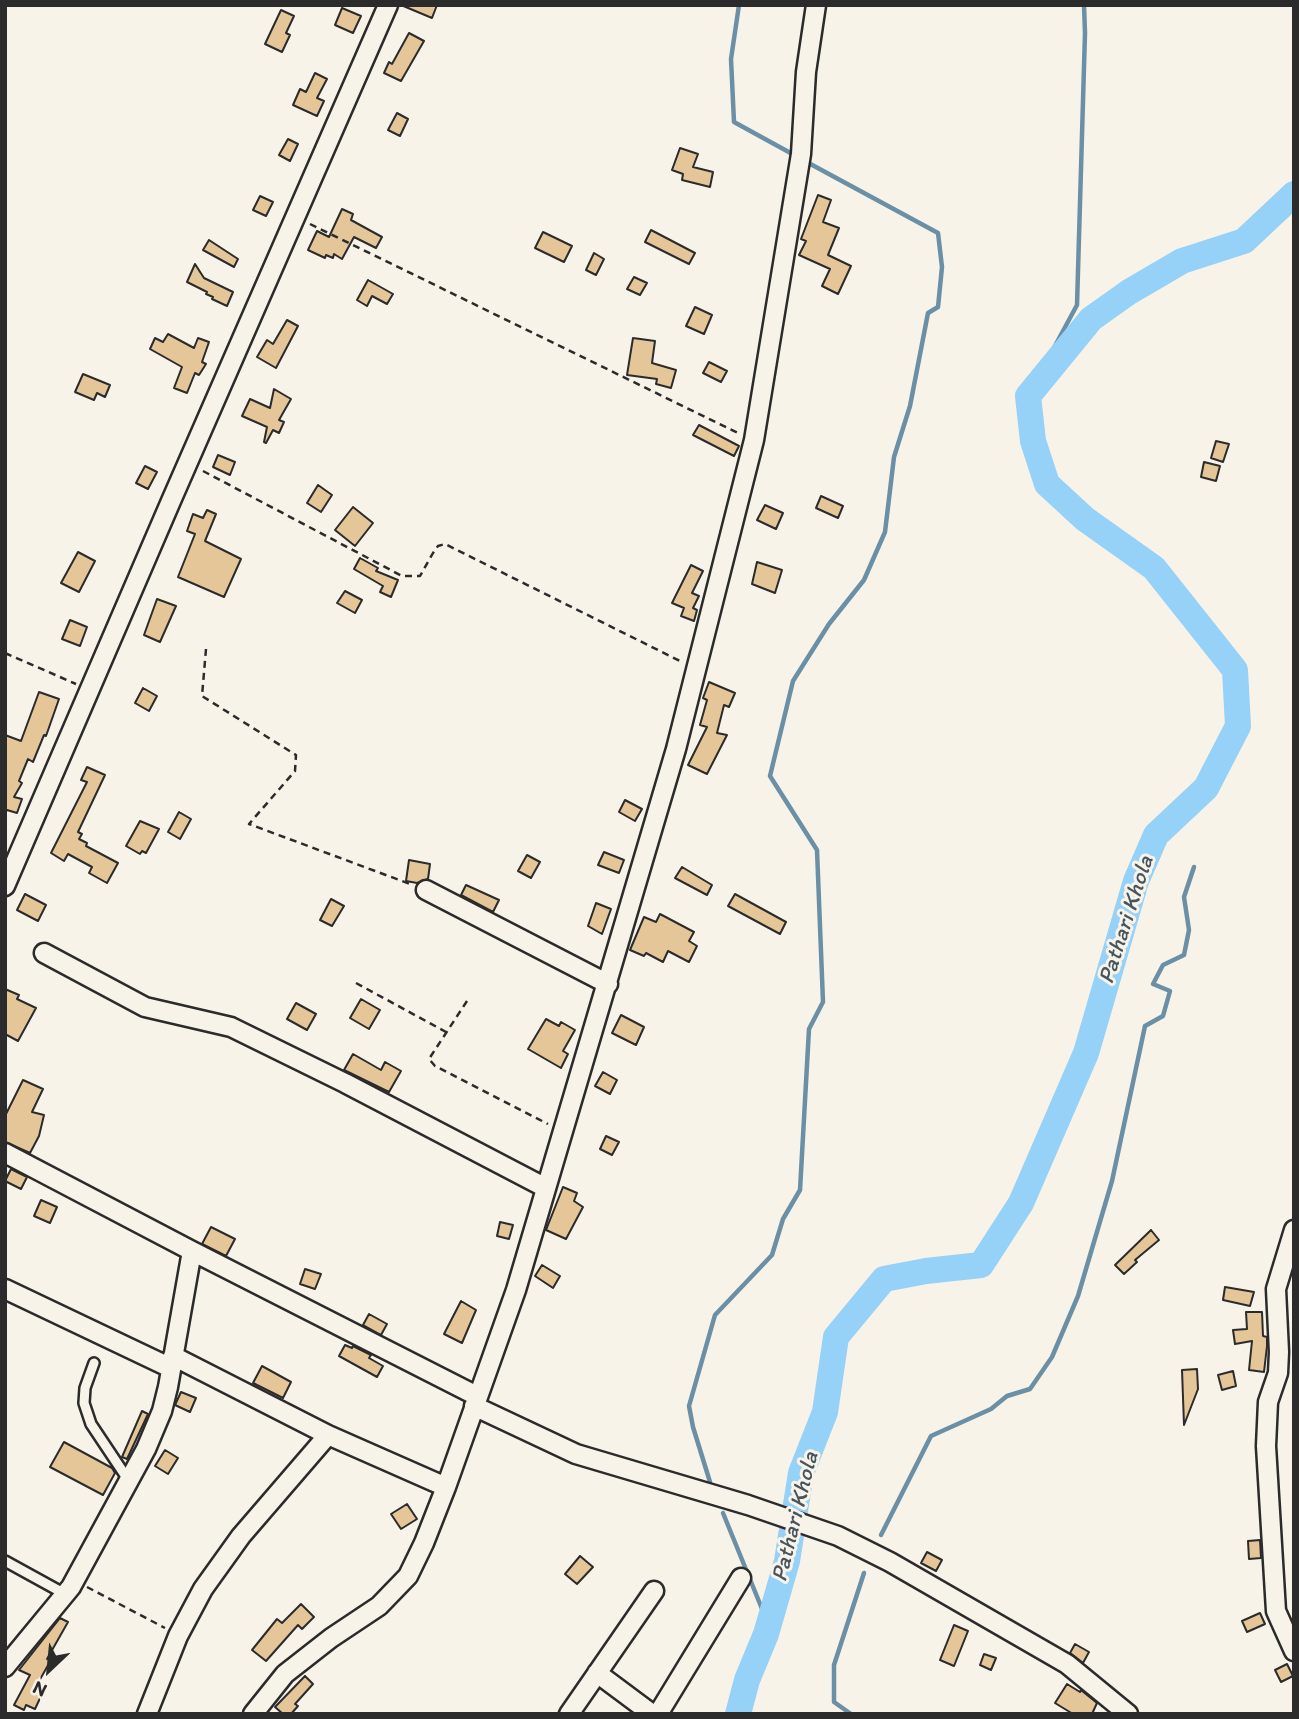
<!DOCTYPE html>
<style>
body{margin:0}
#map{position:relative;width:1299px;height:1719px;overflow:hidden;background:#f7f3e8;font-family:Itim,sans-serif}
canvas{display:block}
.frame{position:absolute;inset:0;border:7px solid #2b2b2b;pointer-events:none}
.north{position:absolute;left:14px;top:1635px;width:70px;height:70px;-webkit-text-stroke:5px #f7f3e8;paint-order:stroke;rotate:206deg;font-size:19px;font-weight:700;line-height:28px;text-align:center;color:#2b2b2b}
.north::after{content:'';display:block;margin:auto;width:24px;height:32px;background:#2b2b2b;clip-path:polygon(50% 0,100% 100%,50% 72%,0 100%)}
</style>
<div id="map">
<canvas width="1299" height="1719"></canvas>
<div class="frame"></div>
<div class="north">N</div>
</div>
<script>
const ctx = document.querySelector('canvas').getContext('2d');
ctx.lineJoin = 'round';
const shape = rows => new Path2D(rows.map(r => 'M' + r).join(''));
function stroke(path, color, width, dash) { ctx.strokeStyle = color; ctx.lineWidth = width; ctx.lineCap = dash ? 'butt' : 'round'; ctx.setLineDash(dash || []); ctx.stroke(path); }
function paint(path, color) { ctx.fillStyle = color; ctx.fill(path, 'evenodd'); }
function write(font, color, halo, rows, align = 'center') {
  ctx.font = font + ' Itim,sans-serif'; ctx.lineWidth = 6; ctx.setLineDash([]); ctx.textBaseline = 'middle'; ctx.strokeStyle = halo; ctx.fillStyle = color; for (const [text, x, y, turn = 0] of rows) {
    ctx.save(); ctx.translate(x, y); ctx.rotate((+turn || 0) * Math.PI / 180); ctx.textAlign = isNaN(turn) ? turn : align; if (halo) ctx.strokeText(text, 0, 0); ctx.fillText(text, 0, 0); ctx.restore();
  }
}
const stream = shape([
 [739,5,731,59,734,122,796,156],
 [1028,396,1077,305,1085,33,1084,5],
 [710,1482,693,1427,689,1406,715,1315,772,1255,783,1219,800,1190,809,1029,823,1002,817,850,770,776,793,681,829,624,864,580,885,532,894,457,910,406,928,313,938,307,942,267,938,233,803,160],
 [723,1513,769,1626],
 [881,1535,931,1436,991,1409,1007,1396,1030,1389,1052,1357,1078,1296,1112,1181,1145,1026,1163,1016,1170,991,1153,984,1163,965,1184,955,1189,930,1184,897,1194,867],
 [851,1714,834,1702,834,1665,864,1573]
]);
const river = shape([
 [738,1714,747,1680,766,1634,787,1561,801,1473,825,1412,836,1337,884,1279,926,1271,981,1265,1021,1203,1086,1053,1136,881,1156,835,1206,788,1238,726,1235,670,1154,568,1085,519,1047,484,1033,441,1028,396,1091,319,1129,292,1182,261,1244,241,1294,194]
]);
const building = shape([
 [401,5,437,5,432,18,401,5],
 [342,8,361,16,353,33,335,25,342,8],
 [281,10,294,16,286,33,290,35,282,52,265,44,281,10],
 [409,33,424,41,401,81,384,73,389,62,392,64,409,33],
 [315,73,327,79,317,98,324,101,317,116,293,105,300,89,306,92,315,73],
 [397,113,408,119,400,136,388,130,397,113],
 [288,139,298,144,290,161,279,155,288,139],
 [680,148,698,154,693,167,713,172,710,187,682,180,683,174,672,170,680,148],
 [818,195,831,200,823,222,839,228,828,255,851,266,838,294,822,286,830,269,799,255,806,241,801,239,818,195],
 [260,196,273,202,266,216,253,210,260,196],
 [342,209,353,214,351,220,382,237,376,248,354,237,342,259,334,254,333,258,326,255,325,258,308,250,317,231,329,237,342,209],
 [651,230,695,253,689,264,645,242,651,230],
 [543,232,572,246,564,262,535,248,543,232],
 [209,240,238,259,234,267,203,250,209,240],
 [594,253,604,259,596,275,586,270,594,253],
 [195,264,204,278,233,292,227,306,212,299,213,297,206,294,207,292,187,282,195,264],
 [634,277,647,283,640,295,627,289,634,277],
 [368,280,393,294,387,304,372,296,367,306,357,300,368,280],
 [695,307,712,315,704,334,686,326,695,307],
 [287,320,298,326,276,368,257,357,267,340,273,344,287,320],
 [168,334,194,348,198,338,209,342,202,362,206,364,199,375,195,373,187,393,174,388,182,367,150,349,155,338,163,342,168,334],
 [633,338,655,341,652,363,676,370,671,388,656,384,657,379,627,375,633,338],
 [709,362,727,371,721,382,703,373,709,362],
 [83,374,110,385,105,397,97,393,94,400,75,392,83,374],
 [274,389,291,399,279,420,284,422,279,433,273,430,266,443,264,442,267,427,242,416,250,399,270,408,274,389],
 [699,425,739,446,734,456,693,435,699,425],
 [1216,441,1229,444,1223,462,1211,458,1216,441],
 [218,455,235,462,230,475,213,467,218,455],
 [1204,462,1220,466,1216,481,1201,477,1204,462],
 [145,466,157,472,148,489,136,483,145,466],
 [318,485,332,495,321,512,307,503,318,485],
 [821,496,843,506,838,518,816,508,821,496],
 [765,505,783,513,776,529,757,520,765,505],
 [353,507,373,523,355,546,335,530,353,507],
 [207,510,216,514,205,541,241,559,224,597,178,577,195,534,187,531,193,514,203,518,207,510],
 [78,552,95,561,79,592,61,583,78,552],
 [360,558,378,568,376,571,398,580,391,597,380,592,383,586,354,569,360,558],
 [757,562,782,570,775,593,752,584,757,562],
 [691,565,703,571,692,593,699,596,693,608,697,610,694,621,681,616,684,608,672,603,691,565],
 [345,591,362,600,355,613,337,603,345,591],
 [157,599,176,606,160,642,144,635,157,599],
 [70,620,87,627,80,646,62,639,70,620],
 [709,682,735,693,729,707,724,705,717,733,727,735,707,774,688,765,707,727,700,725,707,700,703,698,709,682],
 [143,688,157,696,149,711,135,703,143,688],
 [39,692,59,699,46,736,44,735,33,762,28,759,19,781,22,783,14,797,22,799,17,813,7,810,5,813,5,735,21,741,39,692],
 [87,767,105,775,78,832,82,834,79,839,87,843,86,846,118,863,107,883,89,873,92,867,68,854,64,861,51,853,87,782,81,780,87,767],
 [625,800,642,809,635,821,619,812,625,800],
 [179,812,191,819,180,839,168,832,179,812],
 [140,821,159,829,146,853,142,851,140,854,126,846,140,821],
 [604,852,624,860,619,873,598,865,604,852],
 [527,855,540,862,531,878,518,871,527,855],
 [409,860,430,864,428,879,417,883,406,881,409,860],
 [682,867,712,885,707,895,675,878,682,867],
 [466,885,499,900,493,912,461,895,466,885],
 [25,894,46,905,38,921,17,910,25,894],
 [735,894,786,922,780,934,728,906,735,894],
 [331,899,344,906,332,926,320,920,331,899],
 [596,903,611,909,602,934,588,926,596,903],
 [660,914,694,932,689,941,697,946,689,962,668,951,663,962,646,953,644,956,630,950,644,917,656,922,660,914],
 [5,989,19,995,17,999,36,1008,18,1041,5,1034,5,989],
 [361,999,380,1010,369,1029,350,1018,361,999],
 [296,1003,316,1014,307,1030,287,1019,296,1003],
 [621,1015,644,1027,636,1045,612,1033,621,1015],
 [546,1019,559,1026,561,1022,575,1030,563,1051,568,1054,561,1068,528,1049,546,1019],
 [353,1054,381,1070,385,1062,401,1071,389,1092,344,1070,353,1054],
 [603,1072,617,1080,610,1094,595,1086,603,1072],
 [23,1080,43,1089,32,1112,44,1115,39,1136,30,1153,5,1142,5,1116,23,1080],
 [606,1136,619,1142,612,1155,600,1149,606,1136],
 [11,1169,27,1177,21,1189,5,1181,11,1169],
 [563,1187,577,1193,574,1201,583,1207,566,1239,546,1230,563,1187],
 [41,1200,57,1207,50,1223,34,1216,41,1200],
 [500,1222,513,1225,509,1239,497,1236,500,1222],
 [211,1227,235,1239,226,1256,202,1244,211,1227],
 [1151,1230,1159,1240,1135,1260,1137,1262,1124,1274,1115,1265,1151,1230],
 [542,1265,560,1276,553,1288,535,1276,542,1265],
 [305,1269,321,1274,315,1289,300,1284,305,1269],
 [1225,1287,1254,1292,1250,1306,1223,1300,1225,1287],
 [461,1301,476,1310,462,1343,444,1334,461,1301],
 [1246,1312,1262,1312,1263,1336,1267,1337,1267,1346,1264,1372,1249,1370,1252,1341,1235,1344,1233,1330,1247,1329,1246,1312],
 [369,1314,387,1324,381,1335,363,1325,369,1314],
 [345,1345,352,1348,353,1346,371,1355,369,1358,383,1366,377,1377,339,1356,345,1345],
 [262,1366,291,1382,283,1398,253,1383,262,1366],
 [1197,1369,1198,1389,1184,1425,1182,1370,1197,1369],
 [1233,1371,1236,1386,1222,1390,1218,1375,1233,1371],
 [181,1392,196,1398,190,1412,175,1405,181,1392],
 [142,1411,148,1414,127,1459,122,1457,142,1411],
 [64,1442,112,1468,115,1473,103,1495,50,1467,64,1442],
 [165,1450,178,1458,168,1474,155,1466,165,1450],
 [407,1504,417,1519,401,1529,391,1514,407,1504],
 [1260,1540,1261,1558,1249,1559,1248,1541,1260,1540],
 [927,1552,942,1560,936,1571,921,1563,927,1552],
 [580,1556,593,1567,577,1584,565,1574,580,1556],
 [301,1604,314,1617,302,1629,298,1625,266,1661,252,1650,277,1619,282,1623,301,1604],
 [1260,1613,1265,1624,1247,1632,1242,1621,1260,1613],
 [60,1618,68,1622,47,1659,51,1660,34,1690,42,1694,35,1709,26,1705,24,1710,14,1705,30,1675,19,1670,60,1618],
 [954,1625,968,1631,954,1666,940,1660,954,1625],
 [1075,1644,1089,1652,1083,1663,1070,1653,1075,1644],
 [984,1654,996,1658,991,1670,980,1665,984,1654],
 [1287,1664,1293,1676,1281,1682,1275,1670,1287,1664],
 [305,1676,313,1684,295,1704,298,1706,291,1714,283,1714,275,1707,305,1676],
 [1067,1684,1080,1692,1081,1690,1097,1703,1092,1714,1073,1714,1055,1703,1067,1684]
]);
const path = shape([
 [310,224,738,433],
 [203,471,402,576,420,576,433,553,438,546,445,544,682,662],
 [206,649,202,696,296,755,295,771,249,824,410,884],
 [5,653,76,684],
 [356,983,446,1032],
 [467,1001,429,1059,435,1066,548,1124],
 [87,1587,165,1628]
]);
const lane = shape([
 [94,1363,85,1388,84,1403,91,1424,129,1481],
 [5,1561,65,1594]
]);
const street = shape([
 [5,886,171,501,388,5],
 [426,890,608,984],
 [44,953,145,1007,231,1027,345,1083,546,1188],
 [5,1153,192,1251,477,1396],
 [1294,1230,1276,1289,1279,1352,1278,1373,1268,1402,1266,1446,1276,1611,1294,1651],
 [5,1289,171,1368],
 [173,1356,328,1435,446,1487],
 [474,1406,576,1454,748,1505,838,1536,890,1562,1067,1664,1128,1714],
 [5,1667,71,1587,146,1449,162,1411,168,1387,192,1251],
 [597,1673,652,1714],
 [147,1714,178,1636,203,1589,241,1536,328,1435],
 [253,1714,285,1674,331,1638,379,1606,408,1576,424,1543,446,1487,516,1290,676,749,754,440,801,154,806,72,816,5],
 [569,1714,654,1591],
 [658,1714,741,1578]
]);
const waterNames = [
 ["Pathari Khola",1127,920,-72],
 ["Pathari Khola",796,1517,-76]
];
stroke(stream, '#6b8fa5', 4.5);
stroke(river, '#96d1f7', 26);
paint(building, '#e5c698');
stroke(building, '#2b2b2b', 2);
stroke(lane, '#2b2b2b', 14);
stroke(street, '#2b2b2b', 23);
stroke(path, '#2b2b2b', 2.5, [7, 5]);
stroke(lane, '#f7f3e8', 9);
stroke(street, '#f7f3e8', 18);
write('italic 23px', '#46545e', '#f7f3e8', waterNames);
</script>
